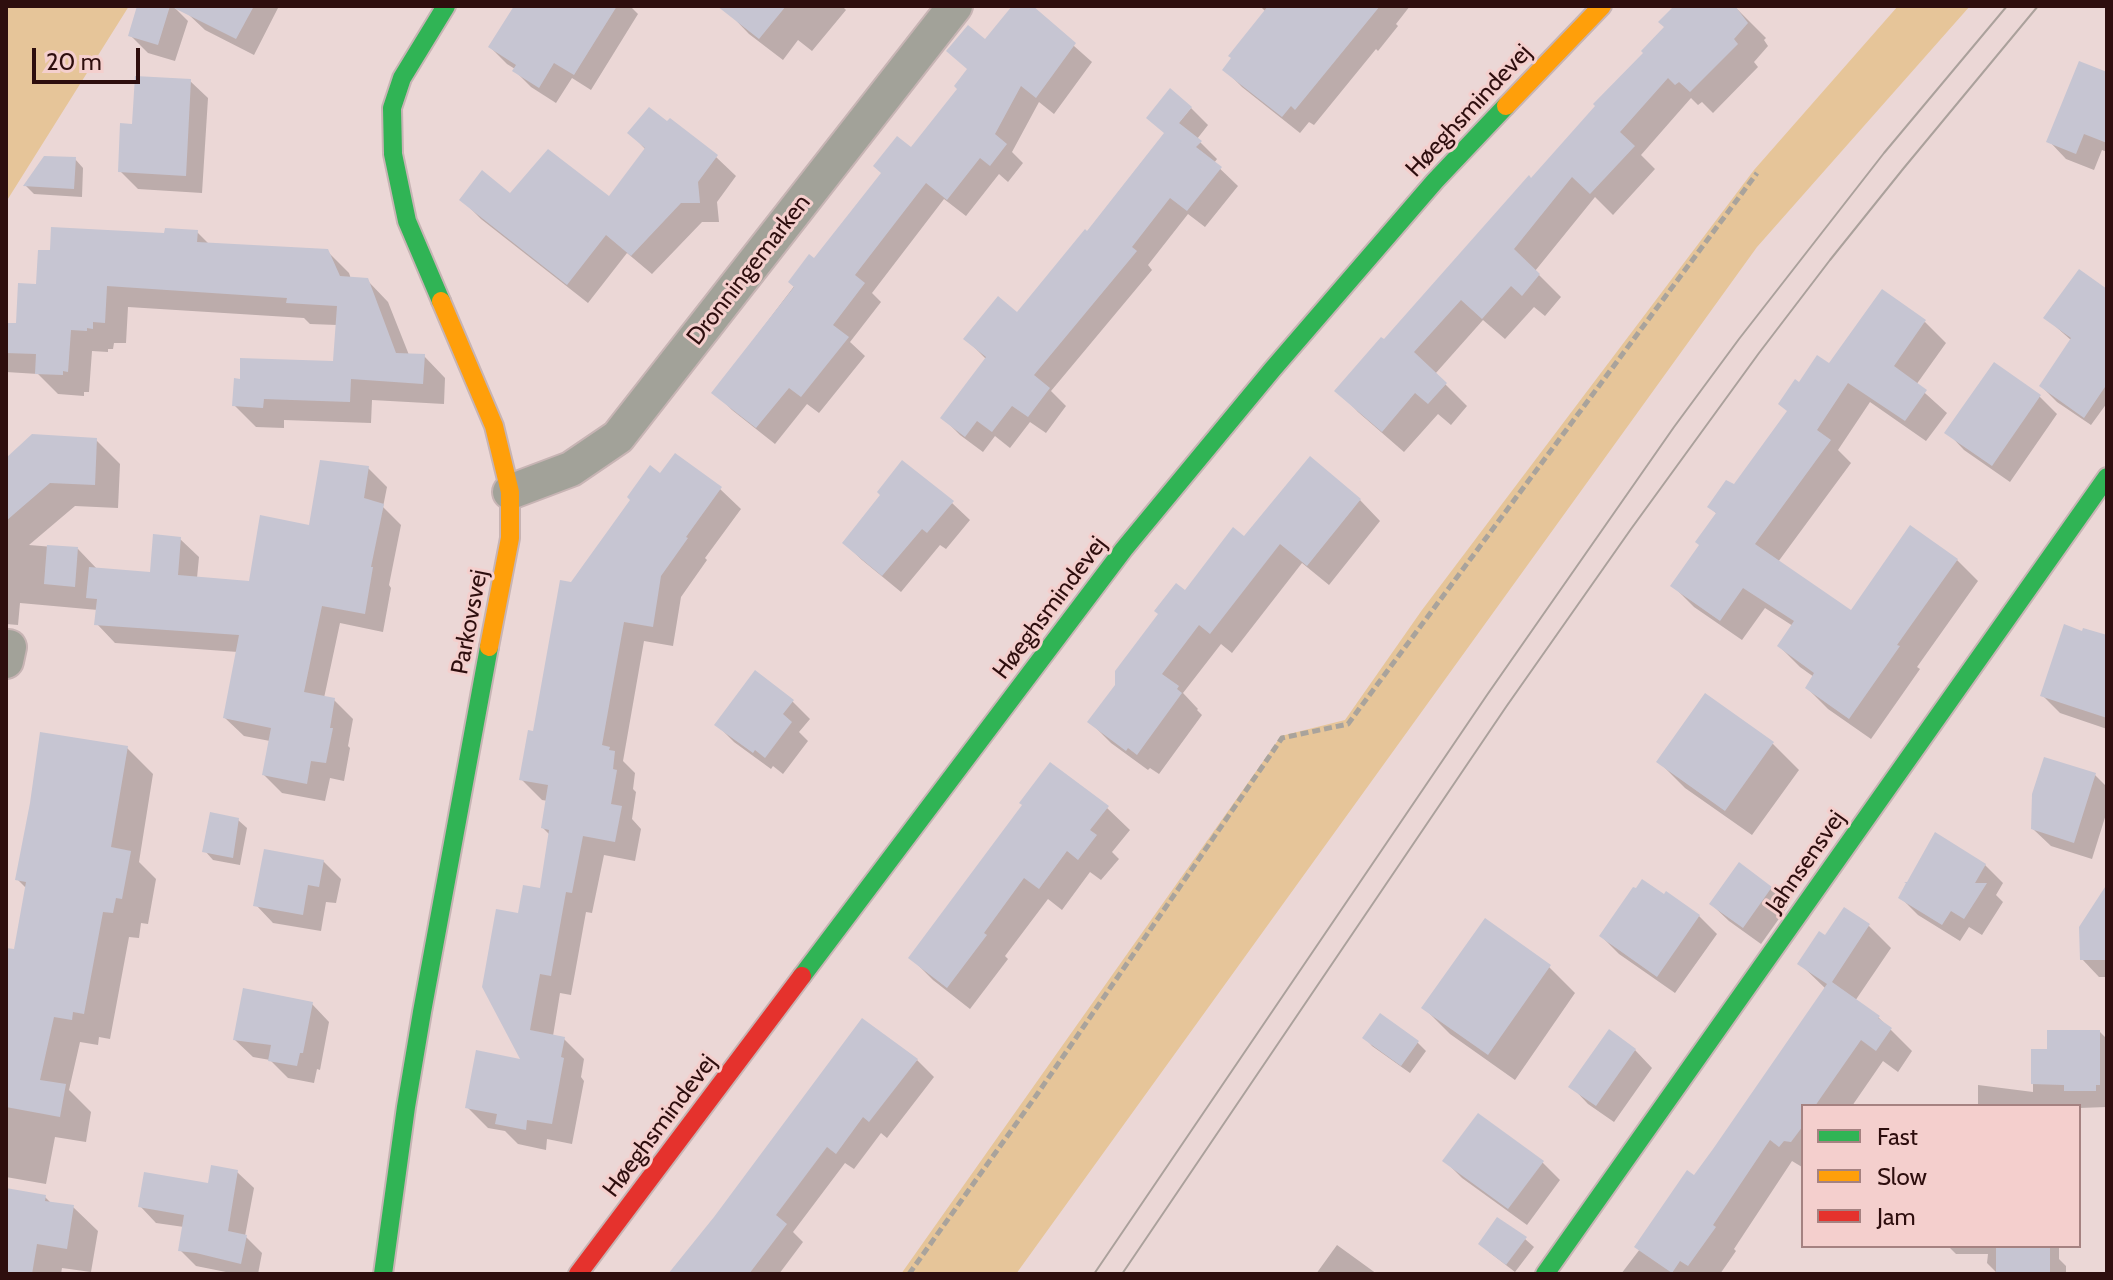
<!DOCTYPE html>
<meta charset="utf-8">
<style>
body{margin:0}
#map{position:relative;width:2113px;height:1280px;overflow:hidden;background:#ebd7d6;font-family:Cabin,sans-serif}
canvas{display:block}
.frame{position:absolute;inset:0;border:8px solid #2e0e0e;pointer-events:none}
.legend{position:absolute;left:1801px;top:1104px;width:280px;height:144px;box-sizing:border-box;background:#f4cfcd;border:2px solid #a58281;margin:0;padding:10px 14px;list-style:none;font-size:24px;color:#2e0e0e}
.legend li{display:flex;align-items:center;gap:16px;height:40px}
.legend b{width:40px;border:2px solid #a58281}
.scale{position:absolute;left:32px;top:48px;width:108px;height:36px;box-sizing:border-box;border:4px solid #2e0e0e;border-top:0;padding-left:10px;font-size:24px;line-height:28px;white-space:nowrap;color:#2e0e0e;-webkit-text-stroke:6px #f4cfcd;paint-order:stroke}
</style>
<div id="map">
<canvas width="2113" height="1280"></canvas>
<div class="frame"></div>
<ul class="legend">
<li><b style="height:10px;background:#30b455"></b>Fast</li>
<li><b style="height:10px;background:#ff9f0a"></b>Slow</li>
<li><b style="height:10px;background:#e5322d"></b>Jam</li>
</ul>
<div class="scale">20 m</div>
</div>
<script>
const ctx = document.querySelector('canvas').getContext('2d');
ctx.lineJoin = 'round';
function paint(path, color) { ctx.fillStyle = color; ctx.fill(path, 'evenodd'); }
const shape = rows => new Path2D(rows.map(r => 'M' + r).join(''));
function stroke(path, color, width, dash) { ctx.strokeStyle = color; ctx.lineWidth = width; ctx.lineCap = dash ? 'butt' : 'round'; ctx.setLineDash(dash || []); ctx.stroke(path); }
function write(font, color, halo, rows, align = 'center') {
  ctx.font = font + ' Cabin,sans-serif'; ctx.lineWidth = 6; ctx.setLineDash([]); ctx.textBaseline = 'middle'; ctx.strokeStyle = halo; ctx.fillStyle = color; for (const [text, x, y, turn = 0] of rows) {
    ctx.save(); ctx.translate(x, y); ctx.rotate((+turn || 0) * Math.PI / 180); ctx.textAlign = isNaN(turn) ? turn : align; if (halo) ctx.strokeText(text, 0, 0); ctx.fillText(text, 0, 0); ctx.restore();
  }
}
const green = shape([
 [6,6,129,6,6,202],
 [1898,6,1970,6,1757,247,1016,1274,901,1274,1281,736,1345,720,1422,610,1754,170]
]);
const shadow = shape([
 [139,6,173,6,188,21,175,61,148,53,130,35],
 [191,6,279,6,254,55,205,30,187,13],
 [517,6,630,6,638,14,591,90,572,78,556,103,531,87,514,70,515,69,507,64,490,47],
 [732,6,842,6,846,10,812,51,798,40,783,60,749,34,727,11],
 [1022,6,1029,6,1092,62,1054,114,1039,102,1012,152,1023,163,1008,182,999,174,966,216,944,199,872,293,881,302,850,342,865,356,819,413,807,404,775,444,732,410,714,392,814,260,911,150,960,89,986,42],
 [1260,6,1410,6,1396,24,1398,26,1378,51,1376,49,1314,125,1309,122,1300,133,1242,87,1225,70,1266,12],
 [1687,6,1734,6,1766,38,1764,40,1768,46,1754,62,1758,67,1713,113,1702,102,1698,105,1691,98,1641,155,1655,169,1613,215,1595,197,1535,271,1561,297,1545,316,1534,307,1505,339,1483,320,1435,374,1467,406,1451,425,1438,414,1404,452,1358,412,1337,390,1384,342,1531,180],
 [2107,74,2107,152,2102,150,2094,170,2066,159,2049,141],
 [190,81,208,98,202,193,138,189,120,171,133,126],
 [1191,108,1208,125,1197,139,1217,159,1214,163,1238,186,1205,227,1188,214,1148,265,1152,270,1051,391,1066,406,1046,433,1030,422,1010,448,995,436,983,452,960,435,943,418,987,360,966,339,1017,315,1087,234],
 [630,133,716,157,736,176,717,202,719,222,702,222,652,274,627,253,588,303,481,219,461,199,510,195,609,199,646,150],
 [45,158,75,159,83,168,82,197,34,194,26,186],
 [197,232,210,245,327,251,349,273,351,279,367,280,388,302,409,355,424,356,445,378,444,404,372,400,371,423,284,420,284,428,256,427,234,405,334,363,337,325,310,324,304,318,128,307,126,343,114,343,113,349,108,349,108,352,92,351,89,392,84,392,84,396,58,394,38,374,6,372,6,325,18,325,38,287,166,235],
 [2107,292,2107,403,2091,425,2057,402,2041,386,2072,341,2046,318],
 [1925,322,1946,343,1916,385,1947,413,1926,441,1870,402,1838,450,1851,463,1778,562,1851,612,1957,560,1978,581,1917,667,1920,669,1871,739,1828,709,1807,688,1814,677,1800,667,1779,646,1793,626,1765,608,1742,640,1694,607,1673,586,1701,546,1717,514,1710,507,1734,487,1789,412,1800,385,1830,366],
 [2039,396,2057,414,2010,482,1964,450,1947,432],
 [96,440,120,464,118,508,75,506,29,545,78,549,98,570,152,574,180,539,199,557,197,578,251,583,311,527,368,468,387,487,383,507,401,525,389,585,391,588,383,632,340,623,324,698,334,700,353,719,348,746,350,748,344,781,330,778,325,801,282,793,264,775,270,741,244,736,225,718,238,652,115,643,97,624,98,610,20,603,18,625,6,624,6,460],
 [661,475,720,489,741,509,705,558,707,560,681,597,673,646,644,641,623,761,635,773,633,789,636,792,632,819,641,829,635,861,604,855,592,913,586,912,571,995,560,993,553,1036,564,1039,584,1059,581,1077,584,1081,572,1144,547,1139,546,1150,518,1144,505,1131,488,1128,468,1108,524,1062,520,915,541,890,550,835,543,828,548,801,542,800,521,779,535,734,572,585],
 [1360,500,1380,521,1329,585,1302,563,1232,653,1221,644,1183,693,1198,709,1197,710,1202,715,1159,774,1150,768,1148,770,1111,743,1090,722,1185,593,1244,539],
 [952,503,970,520,946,549,940,545,901,592,862,560,844,543],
 [2107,637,2107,729,2060,713,2042,695],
 [792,701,810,719,799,732,808,741,783,774,773,766,771,769,734,742,717,725],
 [1773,744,1799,770,1752,835,1685,788,1659,762],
 [127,748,153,774,139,862,156,879,148,924,141,923,139,938,129,937,110,1039,99,1037,98,1045,80,1042,69,1090,91,1112,86,1142,55,1137,46,1184,6,1177,6,950,15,952,26,888,18,880],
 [2095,775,2107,787,2107,811,2092,859,2051,846,2033,829],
 [1024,806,1107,808,1130,830,1112,852,1119,859,1101,880,1090,872,1062,910,1048,899,1005,956,1008,959,970,1009,933,980,911,958],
 [238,820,247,828,240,865,213,860,205,851],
 [323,861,341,879,336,903,326,902,321,931,273,923,256,905],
 [1985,865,2003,883,1996,895,2003,902,1982,935,1969,927,1960,941,1918,915,1901,898],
 [1770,888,1788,906,1761,944,1729,921,1711,904],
 [1667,893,1699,916,1717,934,1675,993,1619,954,1601,936],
 [2107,913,2107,977,2099,977,2082,959],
 [1869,926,1891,948,1855,1001,1878,1017,1912,1051,1898,1072,1883,1061,1852,1106,1803,1106,1803,1165,1802,1167,1792,1161,1734,1249,1736,1251,1720,1274,1621,1274,1694,1178,1826,989,1799,963,1825,938],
 [1549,967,1575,993,1515,1080,1450,1034,1424,1008],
 [312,1004,329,1022,320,1070,317,1069,314,1083,288,1078,270,1060,253,1057,235,1040],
 [2100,1032,2107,1039,2107,1107,2079,1108,2079,1158,2079,1106,1978,1106,1978,1085,2033,1092,2033,1051,2049,1051],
 [1364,1037,1417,1042,1426,1051,1410,1073,1372,1046],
 [1635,1050,1652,1068,1614,1122,1588,1104,1571,1086],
 [917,1060,934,1077,887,1138,881,1133,854,1169,845,1163,793,1232,803,1242,779,1274,671,1274],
 [1445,1161,1542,1162,1560,1180,1527,1225,1462,1178],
 [237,1172,254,1188,245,1236,262,1253,258,1274,236,1274,196,1266,180,1250,184,1227,156,1223,140,1206,209,1185],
 [6,1190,45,1197,52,1204,73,1207,98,1231,91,1272,62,1268,61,1274,6,1274],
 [1525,1239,1534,1247,1515,1272,1489,1252],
 [1337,1245,1377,1274,1316,1274],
 [1948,1246,2059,1246,2059,1259,2066,1266,2066,1274,1998,1274,1987,1263,1988,1254,1956,1254]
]);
const building = shape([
 [137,6,254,6,236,39,170,6,158,45,128,36],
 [514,6,617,6,574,75,554,63,539,88,512,71,516,65,488,47],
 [717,6,786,6,759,39],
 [1012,6,1033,6,1076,43,1036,98,1021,86,995,134,1007,144,990,166,980,158,947,200,926,183,855,275,865,283,833,325,849,337,801,397,789,388,756,428,711,393,794,287,788,282,809,254,814,258,881,173,873,166,897,136,911,147,957,89,954,86,967,69,946,51,968,25,985,39],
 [1268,6,1380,6,1295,110,1291,106,1282,117,1222,70,1231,58,1228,56],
 [1674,6,1735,6,1748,23,1734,39,1738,44,1690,92,1679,82,1675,85,1668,78,1620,132,1635,146,1590,194,1572,177,1514,249,1540,274,1522,296,1511,286,1482,319,1461,300,1414,352,1447,383,1428,404,1415,393,1382,432,1334,391,1381,337,1384,339,1529,175,1531,178,1595,106,1593,104,1643,53,1641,51,1664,27,1658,22],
 [2079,61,2107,72,2107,143,2084,134,2076,154,2046,142],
 [135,76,191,79,186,176,118,172,120,123,132,124],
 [1170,88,1192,107,1179,123,1202,141,1196,147,1222,167,1187,211,1170,198,1132,247,1137,251,1034,375,1050,388,1028,417,1012,406,992,432,977,421,965,437,940,418,986,357,963,339,998,296,1017,312,1085,229,1087,231,1164,133,1146,118],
 [649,107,667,121,670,118,718,155,698,182,700,203,681,203,631,256,606,235,567,285,459,200,482,170,510,193,548,149,609,196,645,148,627,133],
 [44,156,76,157,74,189,23,186],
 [51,227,164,233,165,228,198,230,197,242,328,249,340,276,368,278,396,353,425,354,423,384,351,379,350,402,264,399,263,408,232,406,234,378,240,379,240,358,333,361,337,306,286,303,287,298,107,286,105,323,93,322,93,329,87,328,87,331,71,330,68,372,63,371,63,375,35,374,36,354,6,353,6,323,16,323,18,283,36,284,38,250,50,250],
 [2079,269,2107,289,2107,384,2084,418,2039,386,2071,338,2043,318],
 [1882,289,1926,320,1894,366,1927,390,1905,421,1848,383,1817,430,1831,440,1755,544,1851,610,1910,525,1958,559,1897,645,1900,646,1849,719,1805,688,1814,673,1777,646,1794,621,1743,588,1720,621,1670,586,1699,545,1695,542,1716,513,1707,507,1726,480,1734,484,1787,411,1778,404,1795,379,1799,382,1817,355,1829,363],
 [1994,362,2041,395,1992,466,1944,433],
 [32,434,97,438,95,485,50,483,6,521,6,458],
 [675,453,722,487,686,537,688,538,661,576,653,627,624,622,602,745,610,747,609,750,615,751,613,769,617,770,611,804,622,806,615,842,583,836,572,893,566,892,551,976,540,974,530,1030,565,1037,561,1057,564,1058,552,1124,527,1120,526,1130,495,1124,497,1114,465,1108,476,1050,520,1059,482,987,496,909,518,913,523,885,540,888,549,830,541,828,548,785,519,780,528,730,533,731,560,580,571,582,630,500,627,497,650,465,660,473],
 [1310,456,1361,499,1307,566,1280,544,1210,634,1199,625,1162,674,1179,686,1177,689,1182,693,1137,755,1128,748,1126,751,1087,722,1115,685,1115,671,1158,614,1154,611,1176,583,1185,590,1233,527,1244,536],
 [320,460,369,466,364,498,384,504,371,567,373,567,365,614,322,606,304,692,335,698,330,728,333,728,326,763,311,761,307,784,262,775,271,728,223,718,239,635,94,625,97,599,86,598,89,567,150,572,153,534,181,537,178,575,249,581,260,515,309,525],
 [902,460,954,501,927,533,922,529,882,576,842,543,880,495,877,492],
 [47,545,78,547,75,587,44,584],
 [2064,624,2082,631,2083,628,2107,635,2107,718,2040,696],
 [755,670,794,700,783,714,792,722,765,758,755,750,753,753,714,725],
 [1705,693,1774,742,1725,811,1656,762],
 [40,732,128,746,111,847,131,851,122,899,116,898,113,913,103,912,84,1014,73,1012,72,1020,54,1017,40,1080,66,1084,60,1117,6,1107,6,948,14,949,26,882,15,880,30,803],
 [2044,757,2096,773,2074,843,2031,829,2032,794],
 [1050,762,1109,806,1090,830,1097,835,1078,860,1067,851,1039,889,1024,878,984,933,987,935,947,988,908,958,1022,805,1019,803],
 [210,812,239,818,233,858,202,852],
 [1935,832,1986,864,1975,883,1987,883,1964,919,1951,911,1942,925,1898,898,1906,883,1904,882,1907,882],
 [264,849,324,860,319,887,308,885,303,915,253,906],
 [1739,862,1772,887,1743,928,1709,904],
 [1642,879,1664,894,1666,891,1700,915,1657,977,1599,936,1633,887,1636,888],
 [2107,884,2107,960,2080,960,2079,927],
 [1844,907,1870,924,1832,982,1880,1016,1878,1018,1892,1028,1876,1051,1861,1040,1815,1106,1803,1106,1803,1126,1791,1142,1784,1141,1779,1147,1770,1140,1713,1225,1716,1227,1688,1266,1680,1261,1672,1273,1634,1247,1687,1170,1694,1175,1713,1149,1827,984,1797,964,1819,931,1825,935],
 [1485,918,1551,965,1488,1055,1421,1008],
 [243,988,313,1002,303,1053,300,1053,297,1066,268,1061,271,1045,233,1040],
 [1380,1013,1419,1041,1401,1066,1362,1038],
 [862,1018,918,1059,869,1122,863,1117,836,1154,827,1147,776,1215,787,1224,749,1274,668,1274,714,1217],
 [1609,1029,1636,1049,1596,1106,1568,1087],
 [2047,1030,2100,1030,2100,1085,2096,1085,2096,1091,2064,1091,2064,1085,2031,1084,2031,1049,2047,1049],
 [1478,1113,1544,1161,1508,1209,1442,1161],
 [211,1165,238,1170,228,1231,247,1235,241,1264,196,1253,178,1251,184,1215,138,1207,144,1172,208,1183],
 [6,1188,46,1195,45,1201,74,1205,67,1249,37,1244,32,1274,6,1274],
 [1497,1217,1527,1237,1506,1265,1478,1244],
 [1996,1246,2050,1247,2050,1274,1996,1274]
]);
const path = shape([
 [909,1274,1038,1093,1282,738,1348,724,1757,173]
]);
const street = shape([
 [510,492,571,469,618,437,955,6],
 [6,661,9,647]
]);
const fast = shape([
 [441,301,407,221,393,154,392,108,402,78,446,6],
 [802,976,1124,549,1272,370,1435,181,1506,106],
 [383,1274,406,1107,422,1012,489,647],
 [1545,1274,2107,477]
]);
const slow = shape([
 [1506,106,1602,6],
 [441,301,494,426,510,492,510,538,489,647]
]);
const jam = shape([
 [578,1274,802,976]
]);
const tram = shape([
 [1094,1274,1487,695,1674,427,1739,339,1884,153,2007,6],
 [1122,1274,1506,707,1631,529,1759,353,1830,260,1903,169,2038,6]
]);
const streetNames = [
 ["Høeghsmindevej",1469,111,-47],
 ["Dronningemarken",749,270,-52],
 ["Høeghsmindevej",1050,608,-53],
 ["Parkovsvej",470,622,-79],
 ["Jahnsensvej",1806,862,-55],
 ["Høeghsmindevej",660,1126,-53]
];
paint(green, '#e6c599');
paint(shadow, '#0003');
paint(building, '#c6c5d2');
stroke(street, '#c7b4b4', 38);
stroke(fast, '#c7b4b4', 22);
stroke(slow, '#c7b4b4', 22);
stroke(jam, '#c7b4b4', 22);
stroke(path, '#a9a39c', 5, [8, 4]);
stroke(street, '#a2a299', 34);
stroke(fast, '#30b455', 18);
stroke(slow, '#ff9f0a', 18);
stroke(jam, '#e5322d', 18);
stroke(tram, '#aba19c', 2);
write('24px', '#2e0e0e', '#f4cfcd', streetNames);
</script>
